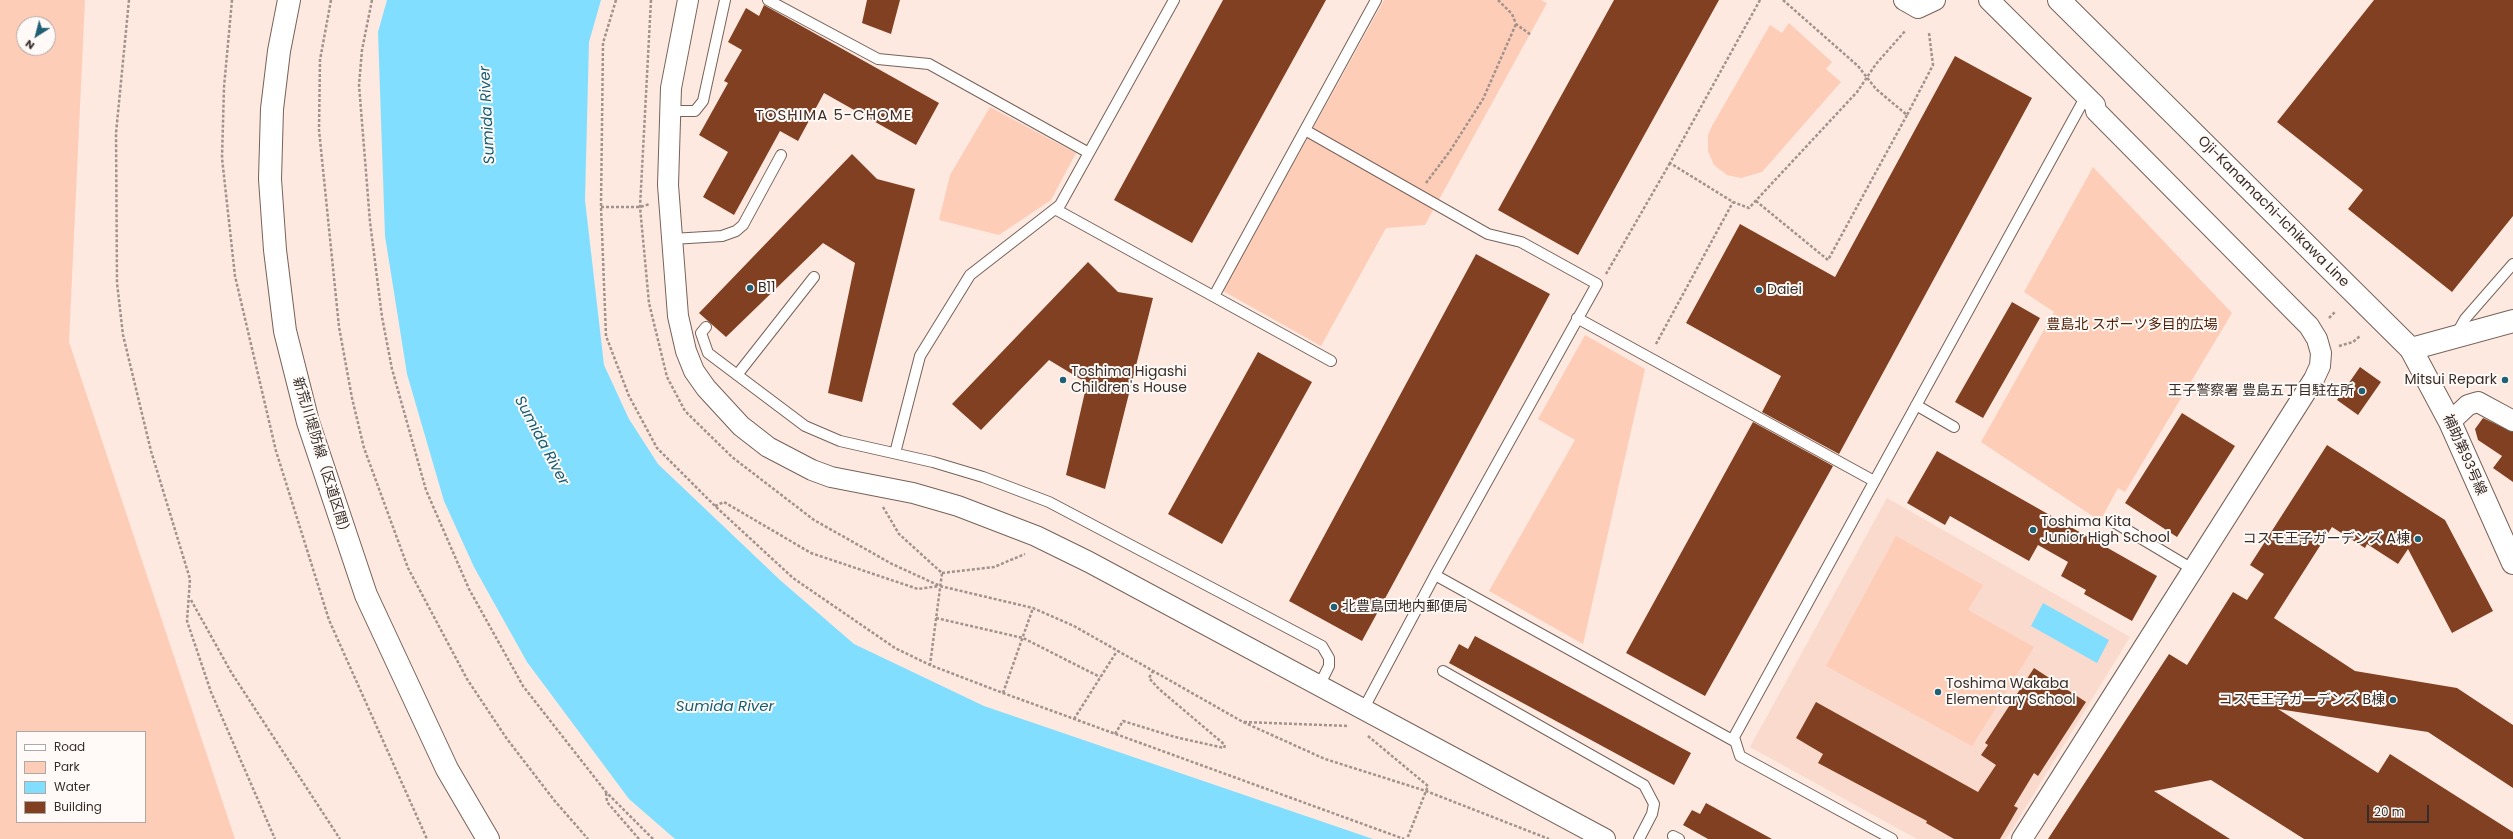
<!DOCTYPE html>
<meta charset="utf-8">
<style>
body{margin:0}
#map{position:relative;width:2513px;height:839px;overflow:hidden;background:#fde9e0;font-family:Poppins,sans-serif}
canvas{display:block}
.legend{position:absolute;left:16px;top:731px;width:130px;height:92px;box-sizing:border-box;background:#fffaf7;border:1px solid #afa8a4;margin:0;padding:5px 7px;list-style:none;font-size:12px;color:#362d28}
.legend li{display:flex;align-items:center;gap:8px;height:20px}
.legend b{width:20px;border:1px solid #afa8a4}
.north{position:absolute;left:16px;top:16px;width:40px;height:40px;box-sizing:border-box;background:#fffaf7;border:1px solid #afa8a4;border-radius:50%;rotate:216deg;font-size:11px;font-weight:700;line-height:16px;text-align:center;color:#362d28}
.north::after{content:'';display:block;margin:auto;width:14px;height:18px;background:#1f6075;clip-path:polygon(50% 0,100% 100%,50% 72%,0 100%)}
.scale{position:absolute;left:2367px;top:805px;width:62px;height:18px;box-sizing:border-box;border:2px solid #362d28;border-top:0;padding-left:5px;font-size:12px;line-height:14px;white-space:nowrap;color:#362d28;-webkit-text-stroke:3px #fffaf7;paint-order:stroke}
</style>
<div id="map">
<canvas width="2513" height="839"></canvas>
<ul class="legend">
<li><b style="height:5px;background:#fff"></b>Road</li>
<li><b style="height:11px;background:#fecdb8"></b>Park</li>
<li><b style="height:11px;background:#82defe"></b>Water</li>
<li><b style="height:11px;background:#804021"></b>Building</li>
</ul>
<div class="north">N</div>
<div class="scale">20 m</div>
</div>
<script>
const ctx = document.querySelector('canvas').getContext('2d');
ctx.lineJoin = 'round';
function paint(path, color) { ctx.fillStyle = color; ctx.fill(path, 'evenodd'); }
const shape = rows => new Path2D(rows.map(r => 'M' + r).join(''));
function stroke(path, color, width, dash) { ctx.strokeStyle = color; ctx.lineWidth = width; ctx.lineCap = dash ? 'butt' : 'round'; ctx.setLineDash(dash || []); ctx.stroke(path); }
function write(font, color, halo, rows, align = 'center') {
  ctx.font = font + ' Poppins,"Noto Sans JP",sans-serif'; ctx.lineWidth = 4; ctx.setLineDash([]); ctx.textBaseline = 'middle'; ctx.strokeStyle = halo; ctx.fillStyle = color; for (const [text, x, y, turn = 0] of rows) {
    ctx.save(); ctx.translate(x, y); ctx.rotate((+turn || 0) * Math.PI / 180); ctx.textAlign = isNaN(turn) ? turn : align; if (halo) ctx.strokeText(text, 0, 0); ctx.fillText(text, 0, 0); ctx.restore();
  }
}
const built = shape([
 [1887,498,2130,637,2006,839,1917,839,1750,747]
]);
const green = shape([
 [0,0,85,0,69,342,235,839,0,839],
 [24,24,48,24,48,48,24,48],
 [17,732,145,732,145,822,17,822],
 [1384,0,1541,0,1547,3,1425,225,1386,228,1321,346,1223,291],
 [1789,23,1832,62,1826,69,1841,82,1762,172,1741,178,1727,175,1714,165,1708,151,1708,135,1712,126,1770,25,1782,33],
 [990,107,1076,153,1051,200,999,235,939,220,950,175],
 [2093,167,2232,313,2125,492,2118,488,2100,521,1981,442,2054,312,2024,292],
 [1585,335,1645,369,1583,644,1489,591,1575,440,1538,419],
 [1896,536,1983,585,1968,610,2034,647,1972,746,1826,666]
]);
const water = shape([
 [387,0,601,0,589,42,585,200,604,365,629,419,658,464,780,580,854,644,984,706,1373,839,675,839,629,799,527,662,474,567,444,501,407,374,385,236,378,32],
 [2043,603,2109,640,2097,663,2031,626]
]);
const building = shape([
 [867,0,900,0,891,34,862,23],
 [1223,0,1326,0,1192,243,1114,200],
 [1614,0,1719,0,1578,255,1498,210],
 [2374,0,2513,0,2513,216,2452,292,2348,209,2363,190,2277,122],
 [764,5,939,103,916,145,824,93,798,141,780,131,734,215,703,197,728,152,699,135,728,83,724,81,742,50,728,42,746,8,759,16],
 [1955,56,2032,98,1839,454,1762,412,1781,376,1686,323,1740,224,1835,277],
 [852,154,877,179,915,189,862,402,828,393,855,263,823,243,726,337,699,313],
 [1476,254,1550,294,1362,641,1289,601],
 [1088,262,1118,292,1153,298,1105,489,1066,475,1087,383,1049,360,981,430,952,404],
 [2012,302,2040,318,1983,418,1955,402],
 [1258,352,1312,382,1222,544,1168,514],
 [2360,367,2381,382,2358,415,2337,400],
 [2182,413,2235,446,2177,537,2125,503],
 [2483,418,2513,432,2513,482,2493,468,2502,456,2478,440,2475,429],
 [1753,422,1833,466,1705,696,1626,653],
 [2327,445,2445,520,2493,611,2452,633,2408,549,2398,564,2367,544,2365,548,2332,527,2274,618,2355,671,2457,688,2513,725,2513,788,2428,732,2278,709,2378,773,2390,754,2513,832,2513,839,2304,839,2211,780,2154,791,2230,839,2048,839,2169,654,2187,665,2233,592,2247,600,2264,574,2250,565],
 [1937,451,2157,576,2132,621,2084,594,2086,590,2061,576,2068,562,2038,545,2029,561,1950,516,1945,525,1907,503],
 [1475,636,1691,753,1674,785,1449,663,1459,644,1468,649],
 [2034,668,2086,702,2038,776,2034,773,2014,806,2018,808,2000,839,1954,839,1926,823,1927,821,1818,763,1823,754,1796,738,1816,702,1978,792,1996,765,1981,755,1988,745,1985,743],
 [1706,803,1772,839,1708,839,1683,825,1692,810,1700,814]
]);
const path = shape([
 [129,0,116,133,117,283,123,335,151,451,190,579,187,621,211,692,275,839],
 [232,0,224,87,222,158,235,276,276,451,329,620,427,839],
 [331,0,320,60,319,130,339,327,352,398,364,448,408,568,467,679,507,739,554,800,588,839],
 [372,0,362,50,359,85,370,222,382,317,392,369,426,490,469,589,523,686,606,792,653,839],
 [616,0,603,43,601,207,606,336,629,396,657,448,715,506,793,578,895,648,930,665,1003,693,1404,839],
 [651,0,640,207,649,303,667,377,685,411,732,457,814,520,892,564,940,586,1033,608,1074,626,1243,722,1325,759,1426,791,1549,839],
 [1498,0,1512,14,1516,24,1531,35],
 [1760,0,1670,163,1733,202,1749,208,1857,92,1876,64,1906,30],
 [1783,0,1858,66,1876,89,1907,115,1933,65,1929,33],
 [1426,183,1450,151,1483,99,1516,24],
 [1756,201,1828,260,1907,115],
 [601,207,640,207,650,204],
 [1606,274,1670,163],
 [2329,318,2336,311],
 [1656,344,1733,202],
 [2339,346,2353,342,2360,336],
 [715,506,724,502,811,553,918,589,939,586],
 [883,507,899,534,942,573,930,665],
 [942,573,994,567,1025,554],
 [191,600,231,672,340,839],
 [936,618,1023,638,1100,677],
 [1003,693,1033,608],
 [1074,719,1117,651],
 [1244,722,1349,726],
 [1115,734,1123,721,1175,737,1224,748,1225,745,1159,689,1149,678,1153,671],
 [1368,736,1428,786,1407,839],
 [606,793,607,802,639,839]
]);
const lane = shape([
 [768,0,878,59,929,64,1089,153],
 [670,111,695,111,703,101,725,0],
 [1305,130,1488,234,1521,242,1597,284,1435,575],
 [1055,209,1331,361],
 [672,239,722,236,736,231,743,225,781,155],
 [1214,296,1376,0],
 [1577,318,1874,481],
 [706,327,701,333,708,353,805,426,840,441,933,462,983,477,1049,502,1322,646,1329,658,1329,666,1320,684],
 [2456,335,2465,319,2513,264],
 [737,375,814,277],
 [1916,405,1954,427],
 [895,453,920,356,970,275,1060,205,1174,0],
 [2112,521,2194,570],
 [1443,671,1644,785,1654,804,1652,814,1639,839],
 [1364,708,1435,575,1734,741],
 [1673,836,1679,839],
 [1892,839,1740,756,1734,737,2086,96]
]);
const street = shape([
 [688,0,671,88,668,185,678,316,686,351,694,371,706,388,741,426,768,447,812,470,831,477,913,493,958,506,1036,536,1089,562,1605,839],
 [1904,0,1918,8,1935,0],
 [1989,0,2095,105,2096,111,2309,326,2317,339,2321,353,2320,366,2314,379,2022,839],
 [2450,422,2468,405,2478,402,2513,421]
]);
const secondary = shape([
 [289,0,279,51,272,109,270,179,275,250,285,331,308,422,366,595,447,769,488,839],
 [2411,349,2450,422,2513,563]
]);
const primary = shape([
 [2059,0,2411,349,2513,321]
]);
const markers = [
 [750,288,4,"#1f6075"],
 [1759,290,4,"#1f6075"],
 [1063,380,4,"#1f6075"],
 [2505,380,4,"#1f6075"],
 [2362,391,4,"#1f6075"],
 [2033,530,4,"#1f6075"],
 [2418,539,4,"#1f6075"],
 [1334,607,4,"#1f6075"],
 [1938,692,4,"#1f6075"],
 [2393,700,4,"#1f6075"]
];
const streetNames = [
 ["Oji-Kanamachi-Ichikawa Line",2273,212,45],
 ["補助第93号線",2464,455,66],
 ["新荒川堤防線（区道区間）",321,458,73]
];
const poiNames = [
 ["B11",758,288],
 ["Daiei",1767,290],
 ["Toshima Higashi",1071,372],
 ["Children's House",1071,388],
 ["Mitsui Repark",2497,380,"right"],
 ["王子警察署 豊島五丁目駐在所",2354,391,"right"],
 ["Toshima Kita",2041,522],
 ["Junior High School",2041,538],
 ["コスモ王子ガーデンズ A棟",2410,539,"right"],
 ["北豊島団地内郵便局",1342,607],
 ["Toshima Wakaba",1946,684],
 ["Elementary School",1946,700],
 ["コスモ王子ガーデンズ B棟",2385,700,"right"]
];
const parkNames = [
 ["豊島北 スポーツ多目的広場",2132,325]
];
const waterNames = [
 ["Sumida River",488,115,-93],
 ["Sumida River",541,441,62],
 ["Sumida River",725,707]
];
const neighbourhoodNames = [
 ["TOSHIMA 5-CHOME",834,116]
];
paint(built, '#fadacc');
paint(green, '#fecdb8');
paint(water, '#82defe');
paint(building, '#804021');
stroke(lane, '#776258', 12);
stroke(street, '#776258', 22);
stroke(secondary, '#776258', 24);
stroke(primary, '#776258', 24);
stroke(path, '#a1928b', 2.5, [3, 2]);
stroke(lane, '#fff', 10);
stroke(street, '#fff', 20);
stroke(secondary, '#fff', 22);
stroke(primary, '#fff', 22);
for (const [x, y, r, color] of markers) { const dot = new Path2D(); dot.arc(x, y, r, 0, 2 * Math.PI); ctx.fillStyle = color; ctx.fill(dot); stroke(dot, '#fffaf7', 1.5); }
write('14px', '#362d28', '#fffaf7', streetNames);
write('14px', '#362d28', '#fffaf7', poiNames, 'left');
write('14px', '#4f2109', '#fffaf7', parkNames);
write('italic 15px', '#135e74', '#fffaf7', waterNames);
ctx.letterSpacing = '1px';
write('15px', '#422f27', '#fffaf7', neighbourhoodNames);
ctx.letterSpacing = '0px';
</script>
